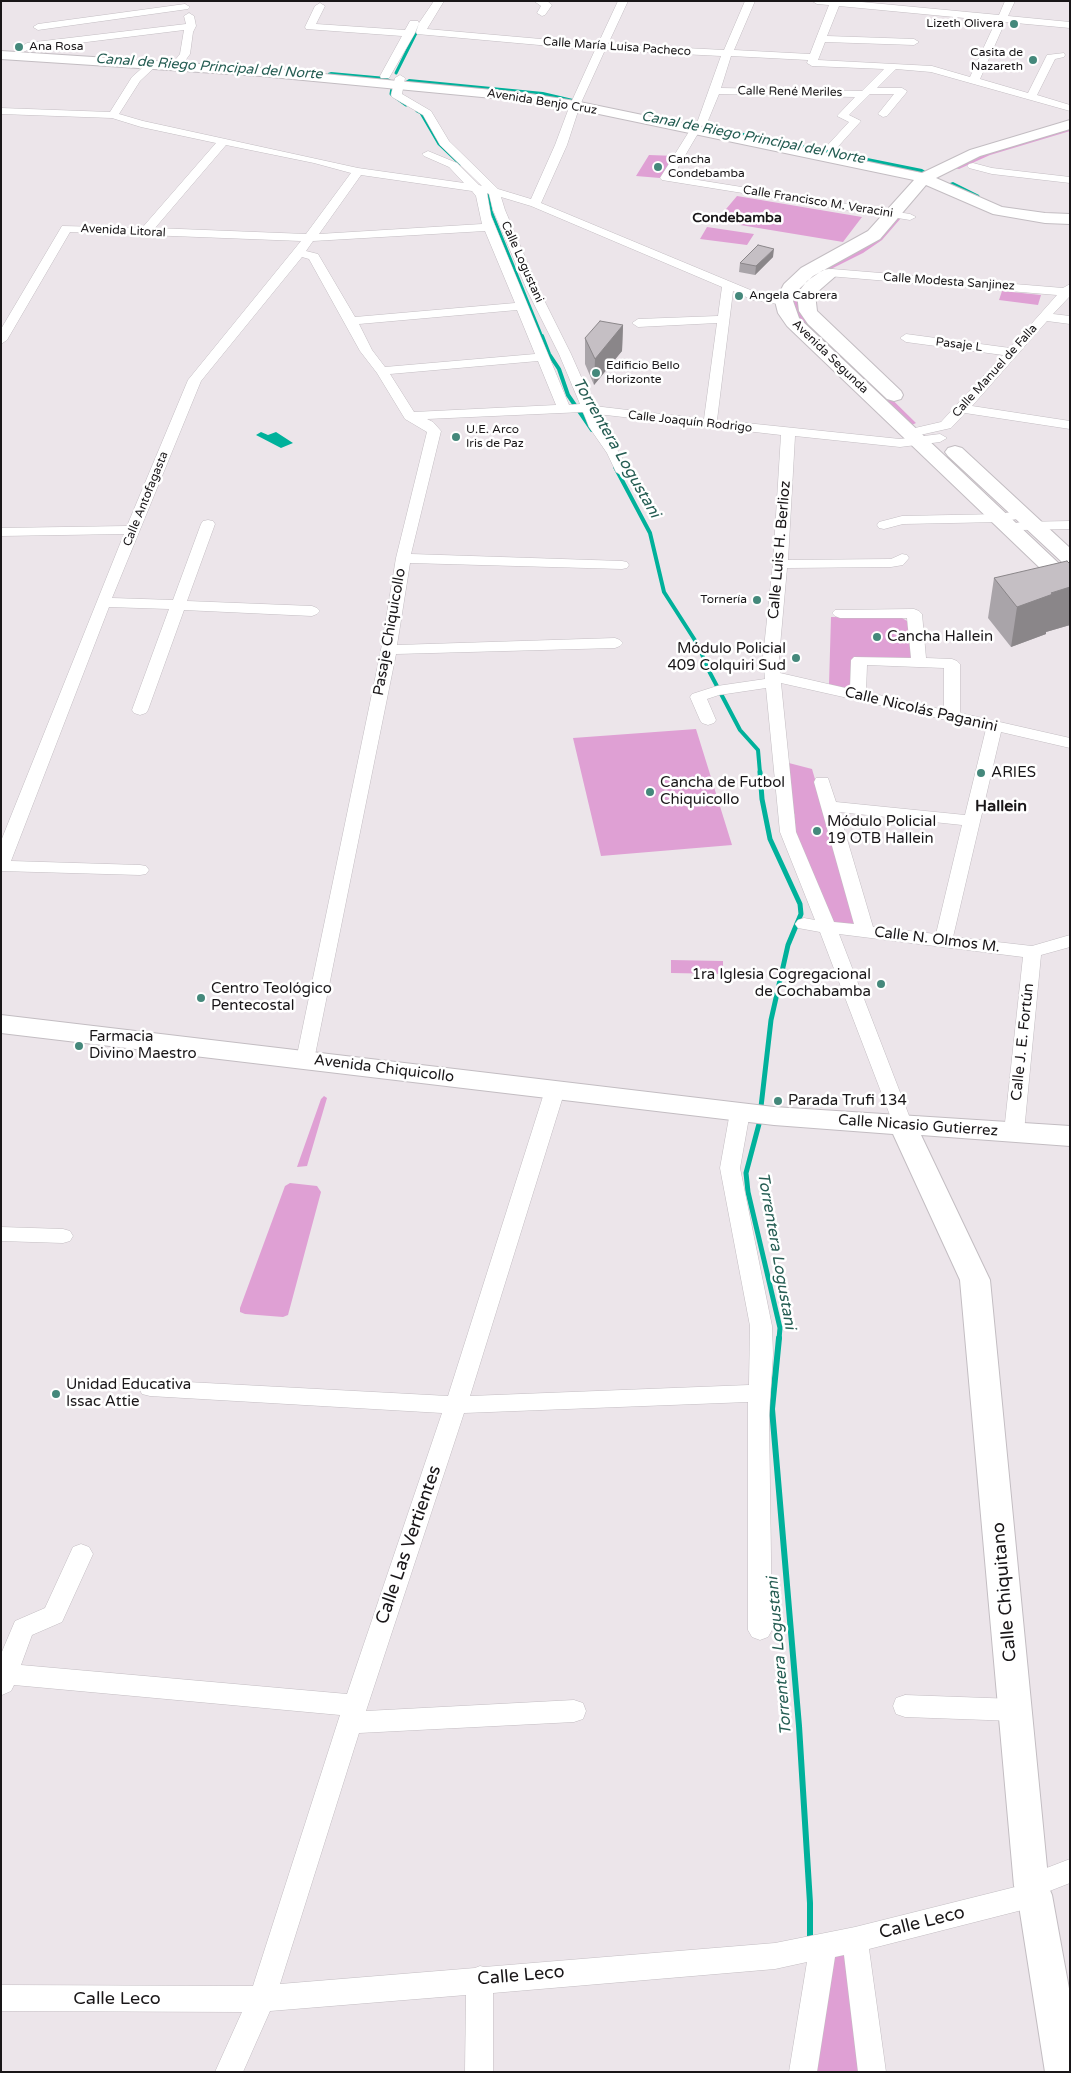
<!DOCTYPE html>
<meta charset="utf-8">
<style>
body{margin:0}
#map{position:relative;width:1071px;height:2073px;overflow:hidden;background:#ece5ea;font-family:"Varela Round",sans-serif}
canvas{display:block}
.frame{position:absolute;inset:0;border:2px solid #191618;pointer-events:none}
</style>
<div id="map">
<canvas width="1071" height="2073"></canvas>
<div class="frame"></div>
</div>
<script>
const ctx = document.querySelector('canvas').getContext('2d');
ctx.lineJoin = 'round';
function paint(path, color) { ctx.fillStyle = color; ctx.fill(path, 'evenodd'); }
const shape = rows => new Path2D(rows.map(r => 'M' + r).join(''));
function stroke(path, color, width, dash) { ctx.strokeStyle = color; ctx.lineWidth = width; ctx.lineCap = dash ? 'butt' : 'round'; ctx.setLineDash(dash || []); ctx.stroke(path); }
function write(font, color, halo, rows, align = 'center') {
  ctx.font = font + ' "Varela Round",sans-serif'; ctx.lineWidth = 5; ctx.setLineDash([]); ctx.textBaseline = 'middle'; ctx.strokeStyle = halo; ctx.fillStyle = color; for (const [text, x, y, turn = 0] of rows) {
    ctx.save(); ctx.translate(x, y); ctx.rotate((+turn || 0) * Math.PI / 180); ctx.textAlign = isNaN(turn) ? turn : align; if (halo) ctx.strokeText(text, 0, 0); ctx.fillText(text, 0, 0); ctx.restore();
  }
}
const green = shape([
 [1070,127,1070,131,990,155,959,169,954,168,971,159],
 [649,155,676,156,660,178,636,176],
 [737,196,862,217,843,242,716,221],
 [896,217,901,218,882,240,863,253,819,275,800,311,809,325,857,365,916,423,912,425,801,324,793,306,793,299,798,286],
 [707,227,754,234,747,245,700,239],
 [1002,291,1041,295,1038,305,999,300],
 [831,617,902,618,907,621,912,657,909,658,861,658,851,690,829,685],
 [696,729,732,845,601,856,573,738],
 [785,762,812,769,857,922,853,926,832,924,795,837,795,815,791,811],
 [671,960,723,961,723,974,671,973],
 [324,1096,327,1098,307,1166,297,1167,321,1099],
 [290,1183,317,1186,321,1192,288,1315,283,1317,245,1314,240,1312,240,1308,285,1186],
 [833,1953,847,1955,863,2072,815,2072]
]);
const water = shape([
 [261,432,268,435,276,432,293,443,281,448,256,435]
]);
const streamFar3 = shape([
 [396,73,419,27],
 [392,88,391,94,406,105],
 [417,111,421,113,439,144,460,164],
 [488,194,491,211,542,337]
]);
const streamFar2 = shape([
 [542,336,549,354,559,369,568,395,592,430],
 [615,467,650,533,664,592,698,645,709,671,740,730,758,750,760,773]
]);
const streamFar1 = shape([
 [760,772,762,799,770,839,800,904,801,914,788,945,771,1020,759,1124,746,1173,748,1192,780,1328,779,1339]
]);
const stream = shape([
 [779,1338,772,1409,799,1726,810,1903,810,1941]
]);
const canal = shape([
 [331,72,386,77,391,80,386,83,328,77,328,73,331,72],
 [409,79,543,92,573,99,575,101,570,104,543,98,406,84,404,82,409,79],
 [709,126,922,169,927,172,922,175,706,131,704,129,709,126],
 [953,182,979,195,980,197,979,199,971,199,950,187,950,183,953,182]
]);
const street = shape([
 [434,1,444,1,427,29,598,44,618,1,628,1,608,44,724,50,745,1,755,1,734,50,810,54,829,5,817,4,812,1,851,1,999,15,1005,1,1015,1,1008,16,1070,22,1070,28,1005,22,980,79,1028,93,1047,55,1064,53,1065,55,1064,57,1055,59,1037,95,1070,105,1070,111,931,72,896,69,877,88,902,88,907,91,906,93,887,116,883,117,878,114,894,94,870,94,849,115,861,121,835,150,831,151,825,148,849,122,837,116,855,97,719,94,707,123,702,126,697,123,721,56,605,50,580,105,567,145,541,203,760,294,788,298,790,301,788,304,784,305,753,300,733,291,717,420,900,439,940,434,947,438,940,442,900,447,795,436,788,560,891,559,902,554,907,555,909,558,903,565,891,567,787,568,779,657,780,673,850,689,851,660,854,657,911,658,907,618,840,618,835,616,832,613,835,610,914,609,919,611,922,614,926,658,952,659,957,661,960,664,960,713,1070,738,1070,748,1001,732,953,937,1032,946,1070,935,1070,947,1041,955,1024,1132,1021,1137,1014,1139,1007,1137,1004,1132,1023,957,839,934,913,1126,910,1131,903,1133,896,1131,820,932,798,928,795,924,798,920,804,918,815,920,780,832,766,688,719,695,707,699,716,720,714,723,708,725,702,723,700,720,690,697,692,694,717,686,765,679,763,657,773,564,781,435,597,414,630,472,623,476,616,472,607,453,589,427,583,412,427,419,433,422,441,431,411,554,622,561,627,562,629,565,627,568,622,569,410,563,397,645,615,638,620,640,623,643,620,646,615,648,396,654,314,1060,312,1065,305,1066,298,1065,296,1060,381,650,396,558,427,432,405,419,377,373,360,351,309,259,302,257,201,381,112,598,173,600,201,524,203,521,208,520,213,521,215,524,187,601,312,606,317,608,320,611,317,614,312,616,184,610,148,710,146,713,140,715,134,713,132,710,169,609,109,607,11,861,140,865,146,866,149,870,146,874,140,875,1,871,1,841,124,534,1,536,1,528,127,526,188,380,301,241,70,232,7,340,1,344,1,329,62,226,142,228,216,143,141,127,112,118,1,114,1,108,110,112,132,77,149,62,153,61,158,64,140,81,119,114,143,121,358,168,464,183,449,167,424,156,422,154,428,151,457,163,479,185,482,186,440,145,423,115,392,97,391,95,395,78,400,75,405,78,402,94,431,111,449,141,498,189,531,199,555,145,570,105,595,50,417,34,416,32,419,23,434,1],
 [839,6,996,21,970,77,932,66,818,60,825,42,914,45,919,42,914,39,827,36,839,6],
 [731,56,808,60,807,63,812,66,884,69,862,91,721,88,731,56],
 [226,145,314,163,351,173,306,234,155,228,226,145],
 [361,175,472,191,476,196,482,224,319,234,361,175],
 [487,193,489,194,493,210,527,290,559,354,580,404,569,405,491,216,487,193],
 [501,197,531,206,722,287,718,316,638,319,632,323,638,327,717,323,704,419,594,406,571,354,539,290,505,210,501,197],
 [485,231,515,303,355,317,318,254,306,251,313,241,485,231],
 [517,310,535,354,385,367,372,350,359,324,517,310],
 [538,361,556,405,414,412,390,374,538,361],
 [867,665,944,668,944,710,866,692,867,665],
 [781,683,986,729,965,815,836,802,828,778,816,778,814,782,854,924,834,922,796,832,781,683],
 [839,812,962,825,936,934,873,927,839,812],
 [534,1,547,1,552,5,545,15,542,16,537,13,541,6,534,1],
 [320,3,325,6,316,24,405,30,410,21,418,21,419,23,415,33,389,78,381,78,380,76,402,36,306,29,305,27,315,6,320,3],
 [185,4,190,7,188,9,38,30,33,27,38,24,185,4],
 [189,13,194,16,196,26,193,32,190,54,185,61,181,62,176,59,180,54,184,30,30,49,23,52,18,49,27,43,186,24,184,16,189,13],
 [695,127,700,130,673,176,910,214,916,217,910,220,662,180,660,178,690,130,695,127],
 [973,163,992,168,1070,177,1070,183,992,174,969,168,967,166,969,164,973,163],
 [832,269,1063,288,1070,284,1070,296,1053,314,1070,316,1070,324,1047,321,972,406,1070,421,1070,429,965,413,951,428,920,435,915,434,913,431,915,428,941,422,1003,355,906,342,900,338,906,334,1010,348,1057,295,828,276,826,273,828,270,832,269],
 [1023,510,1028,511,1030,514,1028,517,1000,522,903,524,884,529,879,528,877,525,879,522,902,516,1000,514,1023,510],
 [1070,521,1070,529,1021,530,1016,529,1014,526,1016,523,1021,522,1070,521],
 [555,1083,562,1085,565,1090,470,1396,749,1385,750,1326,720,1168,730,1112,733,1107,740,1105,747,1107,750,1112,740,1168,772,1326,773,1354,769,1416,772,1630,768,1637,760,1640,752,1637,748,1630,748,1402,464,1413,366,1711,574,1700,583,1703,586,1711,583,1719,574,1722,359,1733,280,1984,475,1968,480,1966,484,1967,775,1943,855,1927,1019,1886,1023,1877,1070,1859,1070,1883,1047,1892,1043,1904,1034,1907,869,1949,886,2072,858,2072,844,1955,835,1957,817,2072,789,2072,807,1962,775,1969,493,1993,493,2072,465,2072,466,1995,270,2011,243,2072,215,2072,242,2012,1,2011,1,1985,253,1986,340,1715,14,1685,11,1691,2,1695,1,1654,15,1621,45,1608,73,1547,81,1544,89,1547,93,1554,62,1622,32,1635,21,1665,347,1694,442,1413,150,1396,142,1394,139,1388,142,1382,150,1380,448,1396,545,1090,548,1085,555,1083],
 [1,1227,63,1229,70,1231,73,1236,70,1241,63,1243,1,1241,1,1227],
 [905,1695,1015,1699,1024,1702,1027,1710,1024,1718,1015,1721,905,1717,896,1714,893,1706,896,1698,905,1695]
]);
const secondary = shape([
 [1,51,261,68,524,93,575,101,922,173,970,150,1070,120,1070,129,980,156,936,178,1002,207,1045,213,1070,214,1070,224,1045,223,993,214,926,185,880,239,813,276,798,290,793,301,799,318,1070,574,1070,592,1063,590,787,326,778,313,775,301,784,284,801,268,868,231,914,180,575,109,524,101,261,76,1,59,1,51],
 [829,269,835,270,838,274,815,294,817,311,901,391,903,395,901,399,894,401,887,399,808,324,799,311,797,294,800,290,807,281,823,270,829,269],
 [955,446,962,448,1070,548,1070,565,1063,563,948,456,945,452,948,448,955,446],
 [1,1015,774,1107,1070,1126,1070,1146,921,1135,990,1280,1049,1888,1052,1895,1070,1994,1070,2072,1045,2072,1017,1893,1014,1886,960,1280,893,1134,774,1125,1,1033,1,1015]
]);
const wall = shape([
 [773,257,755,275,739,272,740,263],
 [623,325,622,351,594,385,585,364,585,338],
 [1070,564,1070,625,1046,632,1046,634,1011,647,988,618,994,578]
]);
const shadedWall = shape([
 [774,249,773,257,755,275,756,266],
 [623,325,622,351,594,385,595,359],
 [1070,587,1070,625,1046,632,1046,634,1011,647,1017,607,1051,593]
]);
const building = shape([
 [758,245,774,249,756,266,740,263,758,245],
 [600,321,623,325,595,359,585,338,600,321],
 [1067,561,1070,564,1070,587,1051,593,1053,594,1017,607,994,578,1067,561]
]);
const markers = [
 [1014,24,5,"#44887b"],
 [19,47,5,"#44887b"],
 [1033,60,5,"#44887b"],
 [658,167,5,"#44887b"],
 [739,296,5,"#44887b"],
 [596,373,5,"#44887b"],
 [456,437,5,"#44887b"],
 [757,600,5,"#44887b"],
 [877,637,5,"#44887b"],
 [796,658,5,"#44887b"],
 [981,773,5,"#44887b"],
 [650,792,5,"#44887b"],
 [817,831,5,"#44887b"],
 [881,984,5,"#44887b"],
 [201,998,5,"#44887b"],
 [79,1046,5,"#44887b"],
 [778,1101,5,"#44887b"],
 [56,1394,5,"#44887b"]
];
const farPoinames = [
 ["Lizeth Olivera",1004,24,"right"],
 ["Ana Rosa",29,47],
 ["Casita de",1023,53,"right"],
 ["Nazareth",1023,67,"right"],
 ["Cancha",668,160],
 ["Condebamba",668,174],
 ["Angela Cabrera",749,296],
 ["Edificio Bello",606,366],
 ["Horizonte",606,380],
 ["U.E. Arco",466,430],
 ["Iris de Paz",466,444],
 ["Tornería",747,600,"right"]
];
const farStreetnames = [
 ["Calle María Luisa Pacheco",617,47,4],
 ["Calle René Meriles",790,92,1],
 ["Avenida Benjo Cruz",542,102,9],
 ["Calle Francisco M. Veracini",818,202,9],
 ["Avenida Litoral",123,231,3],
 ["Calle Logustani",522,262,66],
 ["Calle Modesta Sanjinez",949,282,4],
 ["Pasaje L",959,345,7],
 ["Avenida Segunda",830,357,44],
 ["Calle Manuel de Falla",995,371,-48],
 ["Calle Joaquín Rodrigo",690,422,6],
 ["Calle Antofagasta",146,499,-68]
];
const farWaternames = [
 ["Canal de Riego Principal del Norte",209,67,4],
 ["Canal de Riego Principal del Norte",753,138,11]
];
const farNeighbourhoodnames = [
 ["Condebamba",737,218]
];
const streetNames = [
 ["Calle Luis H. Berlioz",780,550,-85],
 ["Pasaje Chiquicollo",390,632,-80],
 ["Calle Nicolás Paganini",921,710,13],
 ["Calle N. Olmos M.",937,940,7],
 ["Calle J. E. Fortún",1023,1042,-84],
 ["Avenida Chiquicollo",384,1069,7],
 ["Calle Nicasio Gutierrez",918,1126,4]
];
const poiNames = [
 ["Cancha Hallein",887,637],
 ["Módulo Policial",786,649,"right"],
 ["409 Colquiri Sud",786,666,"right"],
 ["ARIES",991,773],
 ["Cancha de Futbol",660,783],
 ["Chiquicollo",660,800],
 ["Módulo Policial",827,822],
 ["19 OTB Hallein",827,839],
 ["1ra Iglesia Cogregacional",871,975,"right"],
 ["de Cochabamba",871,992,"right"],
 ["Centro Teológico",211,989],
 ["Pentecostal",211,1006],
 ["Farmacia",89,1037],
 ["Divino Maestro",89,1054],
 ["Parada Trufi 134",788,1101],
 ["Unidad Educativa",66,1385],
 ["Issac Attie",66,1402]
];
const waterNames = [
 ["Torrentera Logustani",616,448,60],
 ["Torrentera Logustani",776,1251,80],
 ["Torrentera Logustani",780,1656,-95]
];
const neighbourhoodNames = [
 ["Hallein",1001,807]
];
const nearStreetnames = [
 ["Calle Las Vertientes",409,1545,-71],
 ["Calle Chiquitano",1005,1592,-95],
 ["Calle Leco",922,1923,-14],
 ["Calle Leco",521,1976,-5],
 ["Calle Leco",117,1999]
];
paint(green, '#dfa0d4');
paint(water, '#00b19b');
stroke(streamFar3, '#00b19b', 3);
stroke(streamFar2, '#00b19b', 4);
stroke(streamFar1, '#00b19b', 5);
stroke(stream, '#00b19b', 6);
paint(canal, '#00b19b');
stroke(street, '#c3bdc2', 1);
stroke(secondary, '#c3bdc2', 2);
paint(street, '#fff');
paint(secondary, '#fff');
paint(wall, '#a9a4a9');
paint(shadedWall, '#8a8689');
paint(building, '#c5bfc4');
stroke(building, '#8a8689', 1);
for (const [x, y, r, color] of markers) { const dot = new Path2D(); dot.arc(x, y, r, 0, 2 * Math.PI); ctx.fillStyle = color; ctx.fill(dot); stroke(dot, '#fff', 2); }
write('12px', '#191618', '#fff', farPoinames, 'left');
write('12px', '#191618', '#fff', farStreetnames);
write('italic 14px', '#255d53', '#fff', farWaternames);
write('bold 14px', '#191618', '#fff', farNeighbourhoodnames);
write('15px', '#191618', '#fff', streetNames);
write('15px', '#191618', '#fff', poiNames, 'left');
write('italic 16px', '#255d53', '#fff', waterNames);
write('bold 16px', '#191618', '#fff', neighbourhoodNames);
write('18px', '#191618', '#fff', nearStreetnames);
</script>
